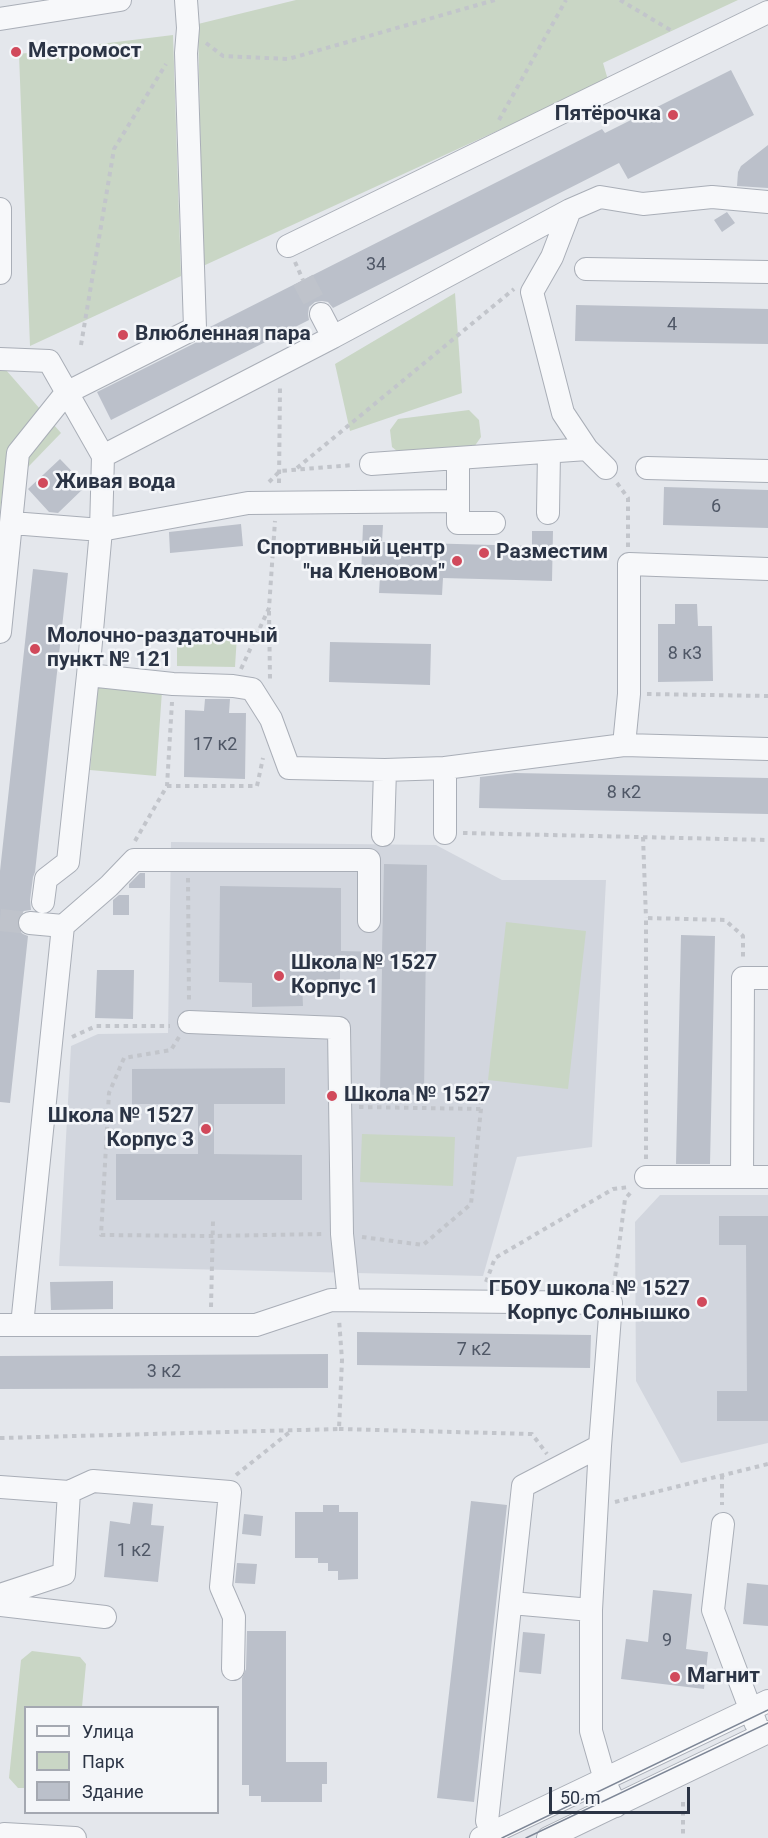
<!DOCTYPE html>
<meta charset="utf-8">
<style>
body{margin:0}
#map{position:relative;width:768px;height:1838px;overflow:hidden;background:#e4e7ec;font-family:Roboto,sans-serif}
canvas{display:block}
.legend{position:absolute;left:24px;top:1706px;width:195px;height:108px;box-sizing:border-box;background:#f4f6f9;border:2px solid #a4a8b1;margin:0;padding:8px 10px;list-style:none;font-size:18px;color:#2b3445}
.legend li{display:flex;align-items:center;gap:12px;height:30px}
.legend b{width:30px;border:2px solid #a4a8b1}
.scale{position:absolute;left:549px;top:1787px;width:141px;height:27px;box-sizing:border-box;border:3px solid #2b3445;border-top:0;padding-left:8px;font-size:18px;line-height:21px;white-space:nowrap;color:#2b3445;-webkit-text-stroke:4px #f4f6f9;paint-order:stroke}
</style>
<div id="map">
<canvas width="768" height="1838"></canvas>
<ul class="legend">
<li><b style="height:8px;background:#f7f8fa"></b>Улица</li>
<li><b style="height:16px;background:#c9d6c5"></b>Парк</li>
<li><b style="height:16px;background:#bbc0ca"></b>Здание</li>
</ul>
<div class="scale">50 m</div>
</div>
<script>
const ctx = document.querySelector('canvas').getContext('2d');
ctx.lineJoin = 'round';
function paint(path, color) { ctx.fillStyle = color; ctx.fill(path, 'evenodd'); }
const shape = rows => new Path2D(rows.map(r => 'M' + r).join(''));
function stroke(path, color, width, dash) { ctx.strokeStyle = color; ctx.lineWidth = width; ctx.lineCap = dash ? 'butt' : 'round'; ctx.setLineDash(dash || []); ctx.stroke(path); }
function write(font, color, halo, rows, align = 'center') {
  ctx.font = font + ' Roboto,sans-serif'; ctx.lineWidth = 5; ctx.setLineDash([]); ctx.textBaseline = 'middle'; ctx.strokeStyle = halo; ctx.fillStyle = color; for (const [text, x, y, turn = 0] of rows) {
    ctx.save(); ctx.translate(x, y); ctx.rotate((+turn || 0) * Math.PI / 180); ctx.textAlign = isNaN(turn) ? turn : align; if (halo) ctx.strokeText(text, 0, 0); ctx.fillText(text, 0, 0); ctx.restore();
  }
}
const built = shape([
 [171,842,436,845,502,880,606,880,592,1147,517,1157,483,1276,59,1266,71,1046,98,1034,168,1033],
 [660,1195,768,1195,768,1443,681,1463,636,1381,635,1222]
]);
const green = shape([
 [296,0,738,0,603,63,608,80,203,266,198,24],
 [173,35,181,276,30,346,19,54],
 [455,293,462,393,350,431,335,364],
 [0,369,6,370,61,433,2,494,0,512],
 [469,410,479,420,481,437,474,447,402,455,392,447,390,430,398,419],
 [177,635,237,635,235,667,177,666],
 [98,684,162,691,156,776,90,770],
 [506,922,586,931,568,1089,488,1080],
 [362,1134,455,1137,453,1186,360,1182],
 [32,1651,80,1657,86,1664,82,1707,26,1708,25,1788,18,1788,9,1778,21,1660]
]);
const building = shape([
 [731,70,754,115,628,179,619,163,333,308,328,302,322,301,315,302,309,307,308,314,309,320,111,420,97,392,201,340,206,335,208,328,602,129,605,133],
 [768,145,768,188,737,186,738,172,741,166],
 [727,212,735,223,722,232,714,220],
 [576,305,768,309,768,344,575,341],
 [60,459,86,486,58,513,49,512,28,489],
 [664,487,768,490,768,528,663,525],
 [241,524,243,546,170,553,169,532],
 [363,525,383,525,382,542,532,546,532,531,553,531,552,581,443,578,442,595,379,593,380,576,361,576],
 [33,569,68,573,35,872,33,877,30,900,31,910,24,911,19,916,17,921,18,929,23,934,28,936,10,1103,0,1102,0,871],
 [675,604,697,604,698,626,712,626,713,681,658,682,658,624,675,624],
 [330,642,431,644,430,685,329,682],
 [205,699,230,699,229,713,246,713,245,779,184,777,185,710,204,711],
 [515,773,768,778,768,814,479,808,480,777],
 [384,864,427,865,424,1095,380,1094,382,969,340,968,340,984,302,984,303,1006,252,1007,252,983,219,982,220,886,341,888,341,951,382,952],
 [140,873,145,873,145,888,129,888,129,884],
 [119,895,129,895,129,915,113,915,113,900],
 [681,935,715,936,710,1164,676,1164],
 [97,970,134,970,133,1019,95,1018],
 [285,1068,285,1104,214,1104,214,1154,302,1155,302,1200,116,1200,116,1154,198,1154,198,1104,132,1104,132,1069],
 [719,1216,768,1216,768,1421,717,1421,717,1391,747,1391,746,1245,719,1245],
 [113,1281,113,1309,51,1310,50,1282],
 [357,1332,591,1335,590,1368,357,1365],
 [328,1354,328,1388,0,1389,0,1356],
 [471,1501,507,1505,474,1802,437,1798],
 [133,1502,153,1504,151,1525,164,1526,158,1582,104,1577,110,1521,130,1524],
 [323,1505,339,1505,339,1512,358,1512,358,1579,338,1580,338,1571,328,1571,328,1563,318,1563,318,1558,295,1558,295,1512,323,1512],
 [244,1514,263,1516,261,1536,242,1534],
 [237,1563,257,1564,255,1584,235,1583],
 [747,1583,768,1585,768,1626,743,1624],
 [653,1590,692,1594,686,1649,708,1652,704,1689,621,1679,626,1639,648,1642],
 [247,1631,286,1631,286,1762,327,1762,327,1784,322,1784,322,1802,261,1802,261,1796,249,1796,249,1785,242,1785,242,1678,246,1669],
 [523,1632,545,1634,541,1674,519,1672]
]);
const minorTunnel = shape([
 [303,280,321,314],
 [0,920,30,923]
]);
const path = shape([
 [620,0,672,31],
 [206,43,223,56,288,59,495,0],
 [499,120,566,0],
 [295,262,303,280],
 [81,345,114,149,166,64],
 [297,468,514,289],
 [269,482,280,471,353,465],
 [279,483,280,386],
 [617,483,628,498,628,547],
 [269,611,270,679],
 [241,669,269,608,275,521],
 [647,694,768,696],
 [167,786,257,786,263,758],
 [463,833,768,840],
 [643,837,646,918],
 [135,841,167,786,172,702],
 [188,878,189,1002],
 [72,1037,96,1026,170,1026],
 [179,1037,171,1050,124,1058,109,1093,101,1235,212,1236,324,1234],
 [359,1107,481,1109],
 [646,1159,646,918,725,920,743,936,743,960],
 [362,1237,423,1245,471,1204,481,1109,481,1079],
 [486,1282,495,1258,613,1189,629,1187],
 [614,1285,625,1199,632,1191],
 [211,1307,213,1221],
 [339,1429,532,1434,547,1454],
 [0,1438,339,1429,342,1360,339,1319],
 [236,1475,291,1431],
 [722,1475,722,1505],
 [615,1502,768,1464],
 [683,1802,683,1838]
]);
const minor = shape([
 [0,19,120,0],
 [0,209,0,273],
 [570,210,552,257,532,292,563,413,587,449,606,468],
 [288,246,768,12],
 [586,269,768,272],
 [333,337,570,210,600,197,643,204,712,197,768,202],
 [0,359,49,361,103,456,101,530,88,675,68,862,46,879,43,902],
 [103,456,333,337,321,314],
 [371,464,587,449],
 [647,468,768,471],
 [458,501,458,523,494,523],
 [548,513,549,452],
 [12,523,101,530,248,503,458,501,458,459],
 [768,569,629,564,629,694,624,745,768,749],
 [0,632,18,453,66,393,195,328,186,53,188,28,186,0],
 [88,675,173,684,233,686,252,689,271,719,289,768,385,770,445,768,445,833],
 [445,768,624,745],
 [383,835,385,770],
 [30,923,63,926],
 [189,1022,339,1028,342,1234,349,1300],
 [646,1177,768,1177],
 [742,1177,743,978,768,978],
 [0,1325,256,1325,331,1300,611,1303,600,1446,591,1610,591,1731,607,1787,616,1806],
 [22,1325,63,926,109,886,134,860,369,860,369,921],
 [0,1487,69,1492,93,1481,230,1492,221,1587,234,1617,233,1669],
 [723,1524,713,1610,756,1724],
 [0,1595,64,1574,69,1492],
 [511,1603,591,1610],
 [0,1605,105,1617],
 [4,1838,4,1834,75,1838],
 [481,1838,768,1701],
 [495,1838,487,1821,523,1486,600,1446],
 [548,1838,768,1732]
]);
const tram = shape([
 [502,1838,768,1710],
 [526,1838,768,1723]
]);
const markers = [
 [16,52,6,"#d1495b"],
 [673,115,6,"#d1495b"],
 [123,335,6,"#d1495b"],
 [43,483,6,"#d1495b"],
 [484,553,6,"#d1495b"],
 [457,561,6,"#d1495b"],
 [35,649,6,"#d1495b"],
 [279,976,6,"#d1495b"],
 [332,1096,6,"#d1495b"],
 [206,1129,6,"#d1495b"],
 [702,1302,6,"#d1495b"],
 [675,1677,6,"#d1495b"]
];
const numberNames = [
 ["34",376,265],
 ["4",672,325],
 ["6",716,507],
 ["8 к3",685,654],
 ["17 к2",215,745],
 ["8 к2",624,793],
 ["7 к2",474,1350],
 ["3 к2",164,1372],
 ["1 к2",134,1551],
 ["9",667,1641]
];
const poiNames = [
 ["Метромост",28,52],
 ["Пятёрочка",661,115,"right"],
 ["Влюбленная пара",135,335],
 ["Живая вода",55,483],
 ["Спортивный центр",445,549,"right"],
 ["\"на Кленовом\"",445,573,"right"],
 ["Разместим",496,553],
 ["Молочно-раздаточный",47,637],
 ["пункт № 121",47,661],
 ["Школа № 1527",291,964],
 ["Корпус 1",291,988],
 ["Школа № 1527",344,1096],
 ["Школа № 1527",194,1117,"right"],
 ["Корпус 3",194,1141,"right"],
 ["ГБОУ школа № 1527",690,1290,"right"],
 ["Корпус Солнышко",690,1314,"right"],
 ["Магнит",687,1677]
];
paint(built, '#d2d6de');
paint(green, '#c9d6c5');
paint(building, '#bbc0ca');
stroke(minorTunnel, '#bfc3cb', 22, [22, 11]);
stroke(minor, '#a9aeb7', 24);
stroke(path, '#c2c5cb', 4, [4.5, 4.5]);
stroke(minor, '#f7f8fa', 22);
stroke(tram, '#7d8696', 1.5);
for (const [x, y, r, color] of markers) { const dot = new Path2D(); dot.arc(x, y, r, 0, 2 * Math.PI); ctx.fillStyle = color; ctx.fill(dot); stroke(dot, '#f4f6f9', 2); }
write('18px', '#4f5766', null, numberNames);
write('bold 21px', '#2b3445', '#f4f6f9', poiNames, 'left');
</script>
